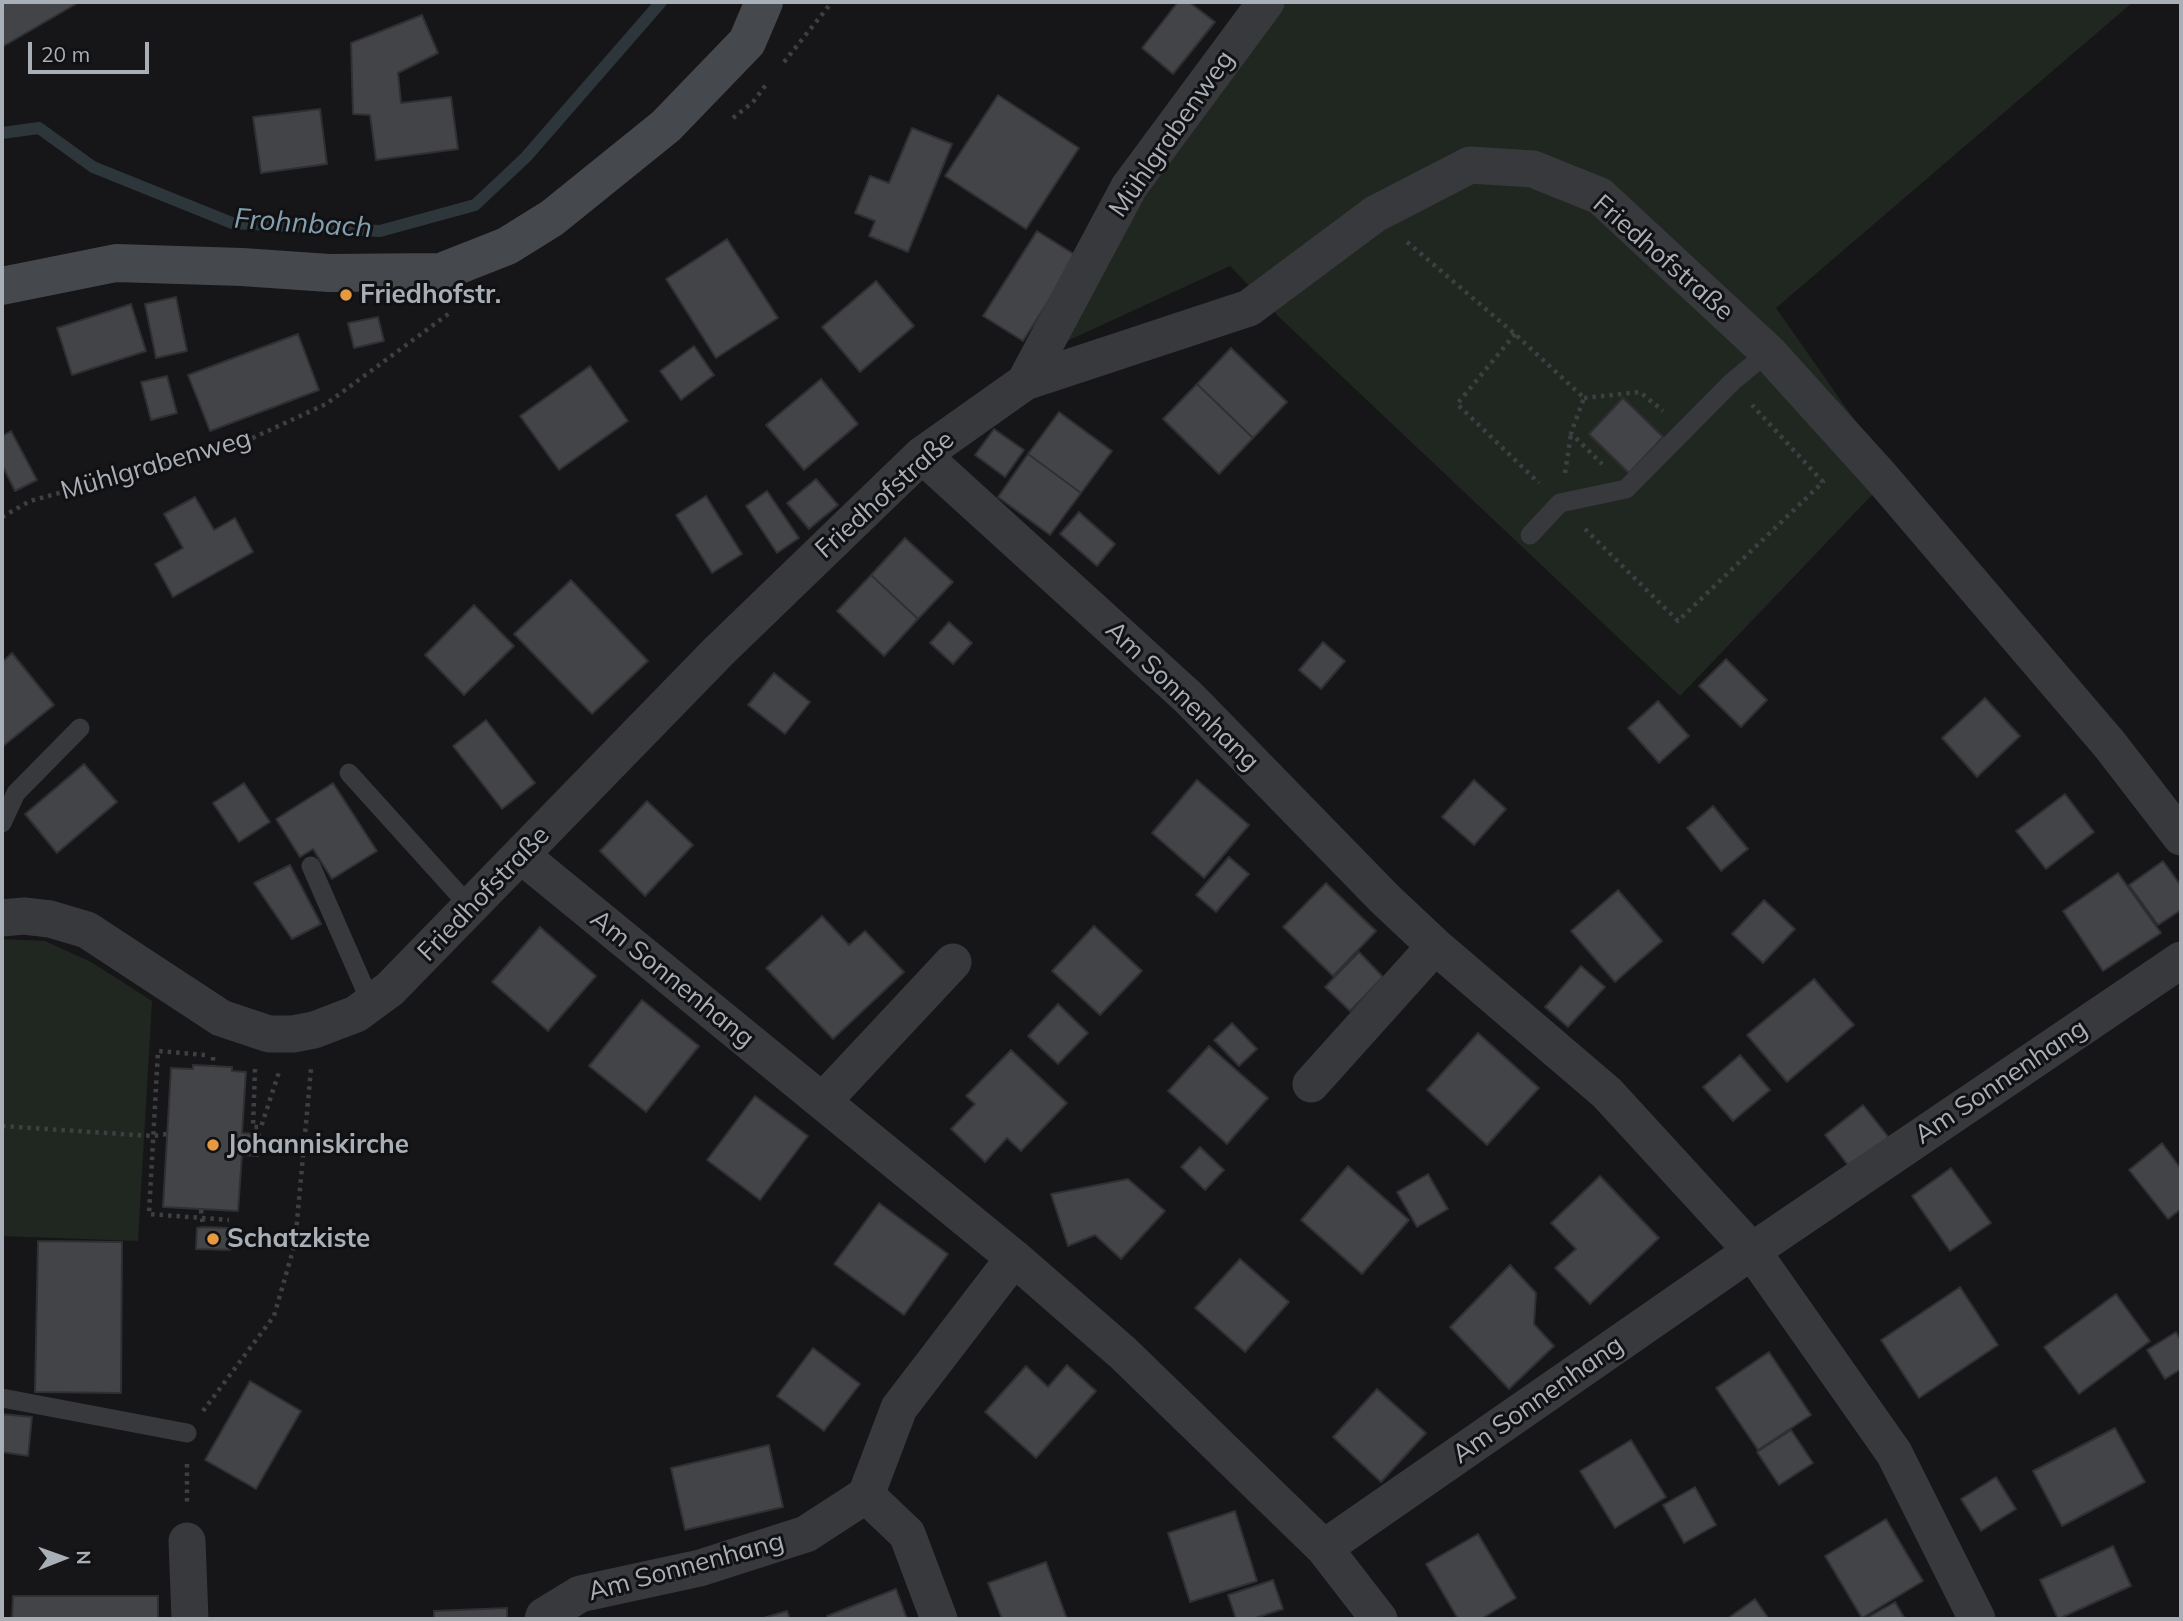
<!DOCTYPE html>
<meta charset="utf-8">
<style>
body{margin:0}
#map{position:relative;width:2183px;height:1621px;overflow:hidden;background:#161618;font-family:Mulish,sans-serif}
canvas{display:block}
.frame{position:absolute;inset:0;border:4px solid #a9afb7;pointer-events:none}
.north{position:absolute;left:28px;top:1523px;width:70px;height:70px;-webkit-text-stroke:5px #111113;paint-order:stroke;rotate:89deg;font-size:19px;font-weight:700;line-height:28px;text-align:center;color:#a9afb7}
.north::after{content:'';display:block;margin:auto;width:24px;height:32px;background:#a9afb7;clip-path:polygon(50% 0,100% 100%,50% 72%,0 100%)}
.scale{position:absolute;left:28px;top:42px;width:121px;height:32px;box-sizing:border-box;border:4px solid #a9afb7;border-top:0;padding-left:9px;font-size:21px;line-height:24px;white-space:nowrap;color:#a9afb7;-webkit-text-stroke:5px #111113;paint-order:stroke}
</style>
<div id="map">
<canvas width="2183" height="1621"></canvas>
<div class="frame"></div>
<div class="north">N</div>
<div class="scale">20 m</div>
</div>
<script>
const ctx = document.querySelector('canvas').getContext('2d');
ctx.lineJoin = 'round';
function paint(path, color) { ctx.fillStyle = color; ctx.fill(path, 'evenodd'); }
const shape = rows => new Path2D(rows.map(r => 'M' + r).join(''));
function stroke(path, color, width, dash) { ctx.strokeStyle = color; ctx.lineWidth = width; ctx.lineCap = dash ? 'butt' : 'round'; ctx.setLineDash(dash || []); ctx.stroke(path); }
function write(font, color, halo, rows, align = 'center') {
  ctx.font = font + ' Mulish,sans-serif'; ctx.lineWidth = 6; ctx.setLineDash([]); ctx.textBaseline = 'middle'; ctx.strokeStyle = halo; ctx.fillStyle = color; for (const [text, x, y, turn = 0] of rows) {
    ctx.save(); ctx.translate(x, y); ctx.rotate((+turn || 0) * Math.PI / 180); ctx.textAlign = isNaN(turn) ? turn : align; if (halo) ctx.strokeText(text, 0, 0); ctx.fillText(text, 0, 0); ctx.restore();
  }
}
const green = shape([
 [1284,2,2133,2,1776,308,1896,479,1869,498,1680,696,1279,317,1230,266,1065,342,1151,178],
 [2,939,45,941,91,962,152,1001,138,1241,2,1236]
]);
const stream = shape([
 [2,133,39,128,93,167,232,223,380,231,475,205,526,157,661,2]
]);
const building = shape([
 [2,2,75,2,76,4,2,47,2,2],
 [1178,2,1189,2,1215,22,1173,74,1142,48,1178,2],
 [422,15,438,53,398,73,401,103,451,97,458,149,376,160,370,115,353,114,351,43,422,15],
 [998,95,1079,148,1026,229,945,176,998,95],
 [320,109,327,164,261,173,253,117,320,109],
 [912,128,952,144,908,252,869,236,875,221,855,213,870,176,889,183,912,128],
 [1037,231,1077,256,1023,341,983,316,1037,231],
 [727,239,778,318,716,358,666,279,727,239],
 [876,281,914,326,860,372,822,327,876,281],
 [176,297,187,351,156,358,145,304,176,297],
 [131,304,146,351,72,375,57,328,131,304],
 [378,317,384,341,354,348,348,323,378,317],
 [298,334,319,390,210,431,188,375,298,334],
 [694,346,714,375,681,400,660,371,694,346],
 [1231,348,1287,402,1253,438,1197,384,1231,348],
 [590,366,628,421,559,470,520,416,590,366],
 [167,376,177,413,151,420,141,382,167,376],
 [821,379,858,424,804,470,766,425,821,379],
 [1197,384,1253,438,1219,474,1163,419,1197,384],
 [1623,398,1663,437,1629,473,1589,434,1623,398],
 [1059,412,1112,451,1081,493,1028,454,1059,412],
 [994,429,1024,450,1005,477,975,455,994,429],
 [11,431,37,480,15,491,2,465,2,436,11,431],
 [1028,454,1081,493,1050,535,998,497,1028,454],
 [816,479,838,505,809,529,787,503,816,479],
 [767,491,799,538,777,553,746,506,767,491],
 [706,496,742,554,712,573,676,515,706,496],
 [195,497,214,530,235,518,253,552,173,597,155,564,183,548,164,514,195,497],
 [1079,512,1115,544,1097,566,1060,534,1079,512],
 [905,538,953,582,918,619,871,575,905,538],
 [871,575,918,619,884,656,837,611,871,575],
 [571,580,648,661,592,714,514,634,571,580],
 [474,605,514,646,464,695,425,655,474,605],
 [949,622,972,643,953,664,930,643,949,622],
 [1323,642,1345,661,1321,689,1299,670,1323,642],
 [12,653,54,705,2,747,2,662,12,653],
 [1726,659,1767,700,1741,727,1699,686,1726,659],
 [774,673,810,702,785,734,748,705,774,673],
 [1985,698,2020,736,1977,777,1942,738,1985,698],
 [1658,701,1689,736,1659,763,1628,728,1658,701],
 [486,720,535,783,502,809,453,746,486,720],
 [84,764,117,802,57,853,25,814,84,764],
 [1197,780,1249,825,1204,878,1152,833,1197,780],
 [1474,780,1506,809,1474,845,1442,817,1474,780],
 [244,783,270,822,239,842,213,803,244,783],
 [333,783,377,851,332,879,313,849,300,857,276,819,333,783],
 [2065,794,2094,832,2046,869,2016,831,2065,794],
 [647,801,693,845,645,896,600,851,647,801],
 [1713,806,1748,849,1721,871,1687,828,1713,806],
 [1229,857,1249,874,1216,912,1196,895,1229,857],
 [2163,861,2181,886,2181,910,2158,925,2129,885,2163,861],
 [290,865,321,924,292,939,254,883,290,865],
 [2118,873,2161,933,2103,971,2063,911,2118,873],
 [1326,883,1376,931,1333,976,1283,927,1326,883],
 [1618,890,1662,941,1615,982,1571,931,1618,890],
 [1764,900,1795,929,1763,963,1732,934,1764,900],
 [822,916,849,945,865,931,904,972,833,1039,766,968,822,916],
 [1094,926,1142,971,1100,1015,1052,971,1094,926],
 [540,927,596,976,548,1031,492,982,540,927],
 [1359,952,1383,977,1350,1011,1325,987,1359,952],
 [1581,966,1605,987,1568,1027,1545,1007,1581,966],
 [1814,979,1854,1025,1787,1082,1747,1035,1814,979],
 [642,1000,699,1046,646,1112,589,1066,642,1000],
 [1058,1004,1088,1033,1058,1064,1028,1036,1058,1004],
 [1232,1023,1257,1049,1239,1066,1214,1040,1232,1023],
 [1478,1033,1539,1088,1487,1145,1427,1090,1478,1033],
 [1209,1046,1268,1098,1227,1144,1168,1091,1209,1046],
 [1011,1050,1067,1103,1021,1151,1007,1138,985,1162,951,1129,975,1104,966,1096,1011,1050],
 [1740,1055,1770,1090,1733,1121,1703,1087,1740,1055],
 [193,1065,232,1067,232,1071,246,1072,242,1133,260,1134,258,1156,242,1155,238,1211,163,1207,171,1068,193,1069,193,1065],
 [755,1096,808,1136,760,1200,707,1160,755,1096],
 [1863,1105,1890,1139,1851,1169,1825,1135,1863,1105],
 [2162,1143,2181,1169,2181,1209,2168,1219,2129,1170,2162,1143],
 [1200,1147,1224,1170,1205,1190,1181,1167,1200,1147],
 [1348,1166,1409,1220,1362,1274,1301,1220,1348,1166],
 [1951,1168,1991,1223,1950,1251,1912,1196,1951,1168],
 [1428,1174,1448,1209,1417,1227,1397,1192,1428,1174],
 [1600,1176,1659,1238,1590,1304,1555,1268,1576,1249,1551,1223,1600,1176],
 [1128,1179,1165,1211,1121,1259,1095,1235,1068,1246,1051,1194,1128,1179],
 [879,1203,948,1254,904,1315,834,1264,879,1203],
 [203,1227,230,1228,230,1250,196,1249,197,1228,203,1227],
 [38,1241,122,1242,121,1393,35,1392,38,1241],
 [1240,1259,1289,1302,1245,1352,1195,1308,1240,1259],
 [1510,1265,1536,1293,1534,1324,1554,1346,1509,1389,1450,1327,1510,1265],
 [1960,1287,1998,1345,1919,1398,1881,1340,1960,1287],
 [2116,1294,2150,1341,2079,1394,2044,1347,2116,1294],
 [2176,1332,2181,1341,2181,1369,2165,1379,2147,1350,2176,1332],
 [813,1348,860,1384,824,1431,777,1396,813,1348],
 [1769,1352,1811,1415,1758,1450,1716,1388,1769,1352],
 [1067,1365,1096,1391,1036,1458,985,1412,1026,1366,1048,1387,1067,1365],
 [250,1381,301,1411,256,1489,205,1460,250,1381],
 [1377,1389,1426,1433,1381,1482,1333,1437,1377,1389],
 [2,1414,32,1417,28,1456,2,1452,2,1414],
 [2115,1428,2145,1482,2062,1526,2033,1471,2115,1428],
 [1791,1430,1813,1463,1779,1485,1757,1452,1791,1430],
 [1631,1440,1666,1497,1615,1528,1580,1471,1631,1440],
 [769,1445,783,1507,685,1530,671,1468,769,1445],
 [1996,1477,2016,1509,1981,1531,1961,1499,1996,1477],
 [1695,1487,1716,1525,1684,1543,1663,1505,1695,1487],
 [1235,1511,1257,1581,1190,1602,1168,1533,1235,1511],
 [1886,1519,1923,1581,1862,1618,1825,1556,1886,1519],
 [1478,1534,1516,1598,1481,1619,1458,1619,1426,1564,1478,1534],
 [2113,1546,2131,1586,2058,1619,2040,1580,2113,1546],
 [1046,1562,1067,1619,1002,1619,988,1583,1046,1562],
 [1273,1580,1283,1609,1252,1619,1236,1619,1228,1595,1273,1580],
 [896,1589,907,1619,828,1619,827,1616,896,1589],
 [13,1596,158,1596,158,1619,12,1619,13,1596],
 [1755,1599,1769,1619,1727,1619,1755,1599],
 [1895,1602,1905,1619,1865,1619,1895,1602],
 [507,1608,507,1619,434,1619,434,1611,507,1608],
 [787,1611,790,1619,760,1619,787,1611]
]);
const path = shape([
 [784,62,832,2],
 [733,118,753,102,768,82],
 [1407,242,1515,334,1584,398,1571,433,1602,464],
 [1515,334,1457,404,1539,483],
 [1584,398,1640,392,1663,411],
 [1565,473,1571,434],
 [2,517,30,501,244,442,326,404,451,312],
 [1585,529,1678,621,1823,482,1752,405],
 [205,1055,158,1051,149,1214,229,1220],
 [213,1057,213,1066],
 [255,1069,253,1127,261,1127,279,1072],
 [2,1126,152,1136,167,1134],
 [201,1210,203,1227],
 [203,1411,274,1316,295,1243,311,1069],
 [187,1464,187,1504]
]);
const lane = shape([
 [1530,535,1560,503,1626,489,1732,382,1768,352],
 [349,773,471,908],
 [2,823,16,793,80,728],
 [311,866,371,1003],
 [2,1398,187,1433]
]);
const street = shape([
 [1025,382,1129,187,1266,2],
 [922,455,1189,698,1385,899,1435,946,1607,1093,1752,1251,1894,1453,1977,1619],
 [522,856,1014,1258,1123,1353,1324,1548,1379,1619],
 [2,918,24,916,50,919,87,930,221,1018,269,1034,293,1034,314,1030,356,1014,390,989,718,652,922,455,1025,382,1249,308,1375,214,1470,165,1533,169,1600,196,1768,352,1882,478,2110,745,2181,837],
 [1311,1084,1435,946],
 [823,1101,953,962],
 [866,1495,907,1534,939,1619],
 [187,1541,190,1619],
 [1324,1548,1752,1251,2181,960],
 [543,1619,544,1616,580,1594,700,1568,806,1534,866,1495,899,1408,1014,1258]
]);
const secondary = shape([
 [2,286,116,263,242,267,329,273,441,272,507,246,552,218,666,126,747,42,764,2]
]);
const markers = [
 [346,295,7,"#e6993f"],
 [213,1145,7,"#e6993f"],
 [213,1239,7,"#e6993f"]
];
const streetNames = [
 ["Mühlgrabenweg",1172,134,-55],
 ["Friedhofstraße",1663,258,41],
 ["Mühlgrabenweg",156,465,-16],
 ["Friedhofstraße",885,495,-42],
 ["Am Sonnenhang",1182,696,44],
 ["Friedhofstraße",484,894,-46],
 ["Am Sonnenhang",672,979,39],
 ["Am Sonnenhang",2001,1082,-34],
 ["Am Sonnenhang",1538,1400,-35],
 ["Am Sonnenhang",686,1567,-15]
];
const poiNames = [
 ["Friedhofstr.",360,295],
 ["Johanniskirche",227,1145],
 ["Schatzkiste",227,1239]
];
const waterNames = [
 ["Frohnbach",303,224,4]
];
paint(green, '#202720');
stroke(stream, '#2d363b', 12);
paint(building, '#434447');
stroke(building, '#303033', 2);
stroke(path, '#3d4043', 4.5, [3.5, 5]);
stroke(lane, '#37393c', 19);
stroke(street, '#37393c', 37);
stroke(secondary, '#45484c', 38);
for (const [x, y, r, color] of markers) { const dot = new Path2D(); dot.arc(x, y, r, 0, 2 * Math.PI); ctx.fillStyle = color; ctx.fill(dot); stroke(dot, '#111113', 2.5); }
write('26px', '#a9afb7', '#111113', streetNames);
write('bold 26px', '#a9afb7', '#111113', poiNames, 'left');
write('italic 28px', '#82a0b0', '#111113', waterNames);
</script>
